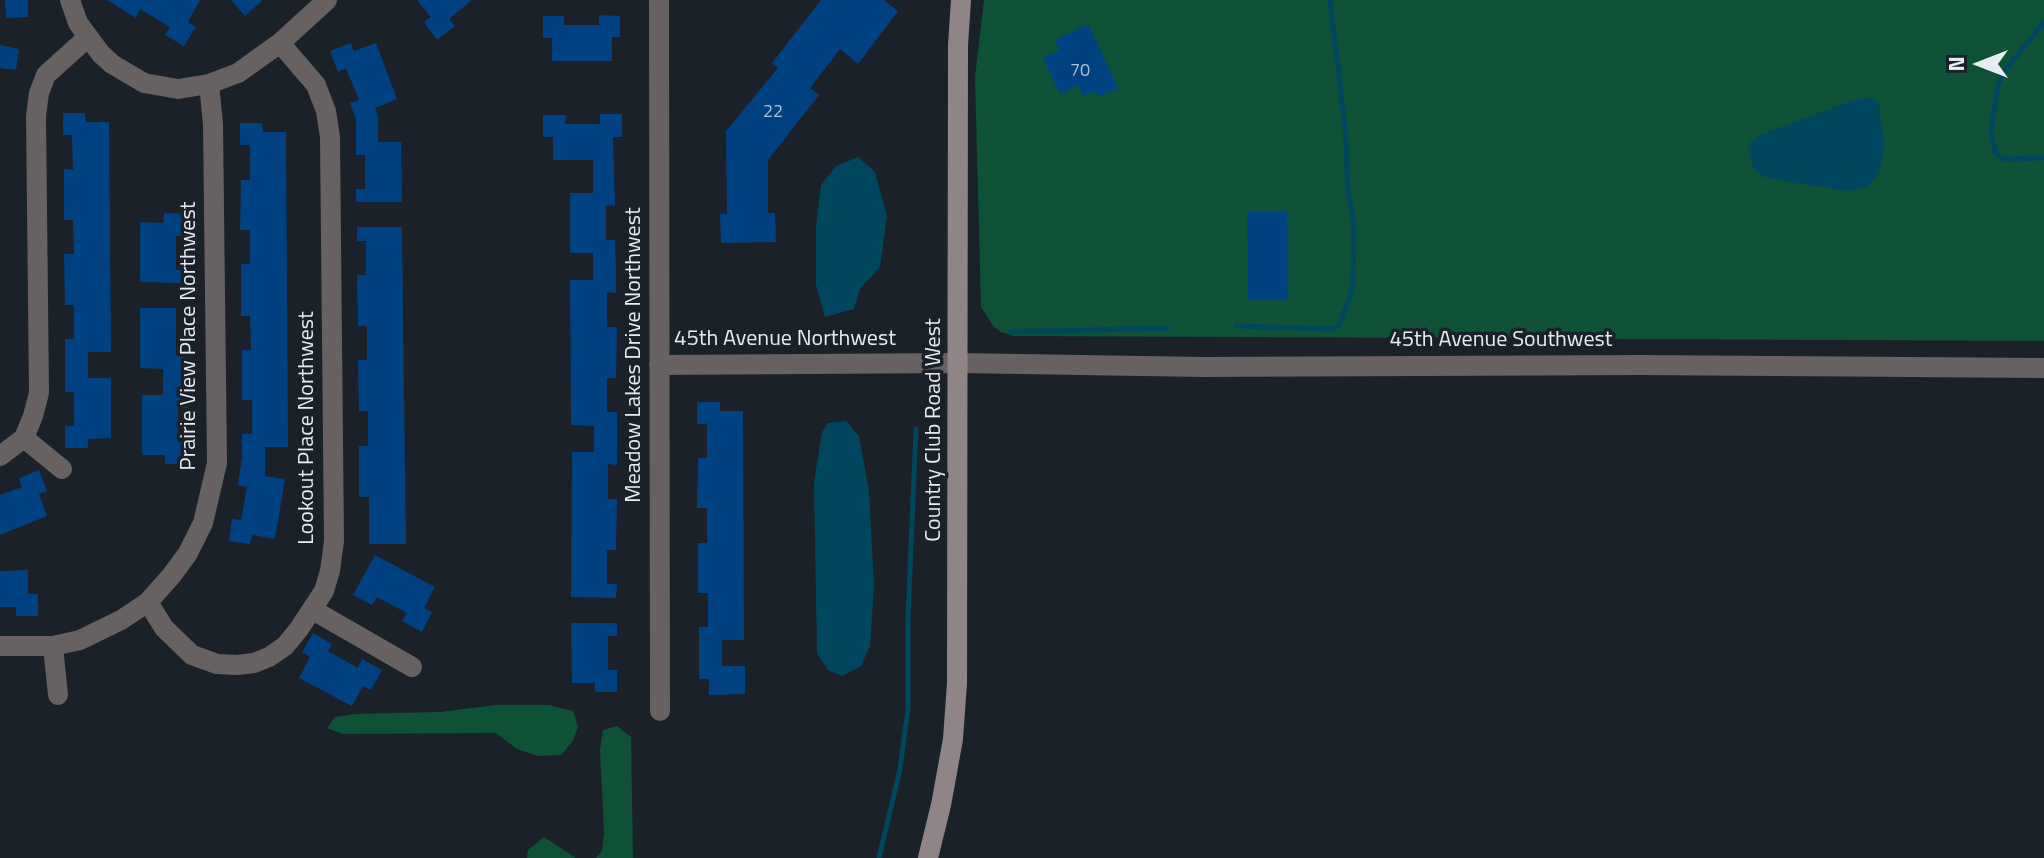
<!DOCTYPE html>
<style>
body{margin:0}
#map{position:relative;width:2044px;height:858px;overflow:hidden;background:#1b2128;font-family:"Titillium Web",sans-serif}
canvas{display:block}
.north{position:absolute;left:1940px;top:24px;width:80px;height:80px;-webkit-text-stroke:6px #1b2128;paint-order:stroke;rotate:270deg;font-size:22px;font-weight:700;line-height:32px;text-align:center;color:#e8ecf2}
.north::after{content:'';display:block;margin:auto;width:28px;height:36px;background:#e8ecf2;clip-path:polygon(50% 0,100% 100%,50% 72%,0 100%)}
</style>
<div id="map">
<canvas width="2044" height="858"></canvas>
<div class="north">N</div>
</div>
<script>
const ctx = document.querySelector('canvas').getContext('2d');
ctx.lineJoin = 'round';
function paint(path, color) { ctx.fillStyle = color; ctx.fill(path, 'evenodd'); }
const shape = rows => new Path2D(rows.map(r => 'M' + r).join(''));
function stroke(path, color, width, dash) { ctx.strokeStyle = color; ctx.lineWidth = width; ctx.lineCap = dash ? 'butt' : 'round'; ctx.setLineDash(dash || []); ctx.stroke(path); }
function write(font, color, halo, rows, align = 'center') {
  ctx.font = font + ' "Titillium Web",sans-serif'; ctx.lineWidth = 7; ctx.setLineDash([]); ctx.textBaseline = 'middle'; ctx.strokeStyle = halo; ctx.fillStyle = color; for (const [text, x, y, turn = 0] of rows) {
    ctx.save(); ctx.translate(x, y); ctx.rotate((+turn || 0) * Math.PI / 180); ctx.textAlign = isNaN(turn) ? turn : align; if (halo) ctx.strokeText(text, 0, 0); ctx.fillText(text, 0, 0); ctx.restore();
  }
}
const green = shape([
 [984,0,2044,0,2044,341,1014,336,1001,332,994,327,981,307,975,77],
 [496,705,549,705,573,711,578,727,573,741,561,755,538,756,517,749,496,733,343,734,327,728,335,717,355,714,440,712],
 [617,726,631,737,633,858,527,858,528,850,544,837,576,858,596,858,602,851,604,832,600,750,603,730]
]);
const water = shape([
 [1872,98,1878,101,1879,106,1884,146,1879,174,1868,186,1850,191,1783,181,1764,177,1753,168,1748,148,1751,141,1760,135,1854,100],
 [858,157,875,172,887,216,880,267,860,289,854,309,825,317,816,285,816,227,821,185,836,166],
 [846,421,859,436,869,491,874,586,870,646,861,666,842,676,828,670,817,653,814,482,822,432,828,423]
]);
const stream = shape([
 [2044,22,2006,69,1998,84,1991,131,1995,153,2004,159,2044,158],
 [1236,326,1334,329,1340,323,1353,288,1354,224,1348,189,1345,127,1330,0],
 [1011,332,1168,328],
 [879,858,900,769,908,709,908,616,916,429]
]);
const building = shape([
 [5,0,28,0,28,17,6,18],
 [107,0,200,0,188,22,196,27,184,46,165,35,170,27,140,9,136,18],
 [231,0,263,0,245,16],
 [417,0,472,0,449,19,455,26,437,40,424,22,431,17],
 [821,0,884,0,898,11,858,64,840,49,810,88,819,95,768,160,768,213,775,213,776,242,721,243,720,214,727,214,726,131,778,68,772,63],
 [599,15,620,16,620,37,612,37,612,61,552,61,552,38,543,38,543,16,564,16,564,25,599,25],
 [1088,24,1118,88,1098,97,1095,91,1083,96,1078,85,1060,94,1043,58,1059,51,1055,40],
 [351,43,354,51,376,43,397,99,375,108,378,116,378,142,401,142,402,202,356,202,356,189,365,189,365,155,356,155,356,119,350,103,359,100,346,68,338,72,330,51],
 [0,45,19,49,16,70,0,68],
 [63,113,85,113,86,122,109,122,111,352,88,352,88,378,111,378,111,438,88,439,88,448,65,448,65,426,74,426,74,392,65,392,65,339,74,339,74,305,65,305,64,254,74,254,73,220,64,220,64,169,73,170,72,135,63,135],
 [600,114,622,114,622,137,613,137,615,206,606,205,606,240,615,240,616,271,616,293,607,292,607,327,617,327,616,378,607,378,607,412,617,412,617,465,608,464,608,499,617,499,616,550,607,550,607,584,617,584,616,598,571,597,572,452,594,452,594,426,571,425,570,280,593,280,593,253,570,253,570,193,593,193,593,160,553,160,553,137,543,137,543,115,566,115,565,124,600,124],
 [240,123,262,123,263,132,286,132,288,447,265,447,265,476,285,479,275,539,252,535,250,544,229,541,232,519,241,520,247,487,238,485,242,457,242,434,252,434,252,400,242,400,242,350,251,350,250,316,241,316,241,264,250,264,250,230,240,230,241,180,250,180,250,145,240,145],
 [1247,212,1287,212,1288,300,1248,300],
 [164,213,186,214,186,236,176,236,176,270,186,270,185,283,140,282,140,222,163,223],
 [357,227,402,227,406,544,369,544,369,497,359,497,359,446,368,446,368,411,359,411,358,360,367,360,367,326,358,326,357,275,366,275,366,241,357,241],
 [140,308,176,308,176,355,186,356,185,386,188,386,188,408,178,408,178,442,188,442,187,464,165,464,165,455,142,455,142,395,163,395,163,369,140,368],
 [697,402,720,402,720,411,743,411,744,640,722,640,722,666,745,666,745,694,709,695,709,679,699,679,699,627,708,627,708,593,698,593,698,543,707,543,707,508,697,508,698,458,707,458,707,424,697,424],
 [39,470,47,491,39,494,47,516,0,535,0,495,22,487,19,478],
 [375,555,435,587,424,608,432,612,422,632,402,621,407,613,377,597,372,605,353,595],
 [28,570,28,594,38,594,38,616,16,616,16,607,0,607,0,571],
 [571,623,617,623,617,636,608,636,608,670,617,670,617,692,595,692,595,683,572,683],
 [313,633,332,644,328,651,358,668,362,659,382,670,371,690,363,686,352,706,299,678,310,657,302,652]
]);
const minor = shape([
 [70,0,78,23,101,54,112,64,144,83,178,89,209,84,238,73,280,43,327,0],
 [659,0,660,711],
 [659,365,959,363,1203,367,1641,365,2044,368],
 [24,438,62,469],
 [0,456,24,438,33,416,39,393,36,116,39,93,46,75,88,37],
 [148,602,164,628,192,655,217,664,237,665,254,663,269,657,285,646,299,629,324,591,330,571,334,541,330,137,326,111,316,85,280,43],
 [313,610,412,667],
 [0,646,53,646,80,640,121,620,148,602,172,575,188,553,203,523,217,463,213,124,209,84],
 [53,646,58,695]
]);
const secondary = shape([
 [928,858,941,805,953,739,957,683,958,45,961,0]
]);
const numberNames = [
 ["70",1080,72],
 ["22",773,113]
];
const streetNames = [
 ["Prairie View Place Northwest",190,336,-90],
 ["45th Avenue Northwest",785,340],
 ["45th Avenue Southwest",1501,341],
 ["Meadow Lakes Drive Northwest",635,355,-90],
 ["Lookout Place Northwest",308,428,-90],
 ["Country Club Road West",935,430,-90]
];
paint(green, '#0e5137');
paint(water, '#00465e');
stroke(stream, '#00465e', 5);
paint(building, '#004181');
stroke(minor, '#676161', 20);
stroke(secondary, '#8f8586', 20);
write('18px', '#aec1d6', null, numberNames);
write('22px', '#e8ecf2', '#1b2128', streetNames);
</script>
